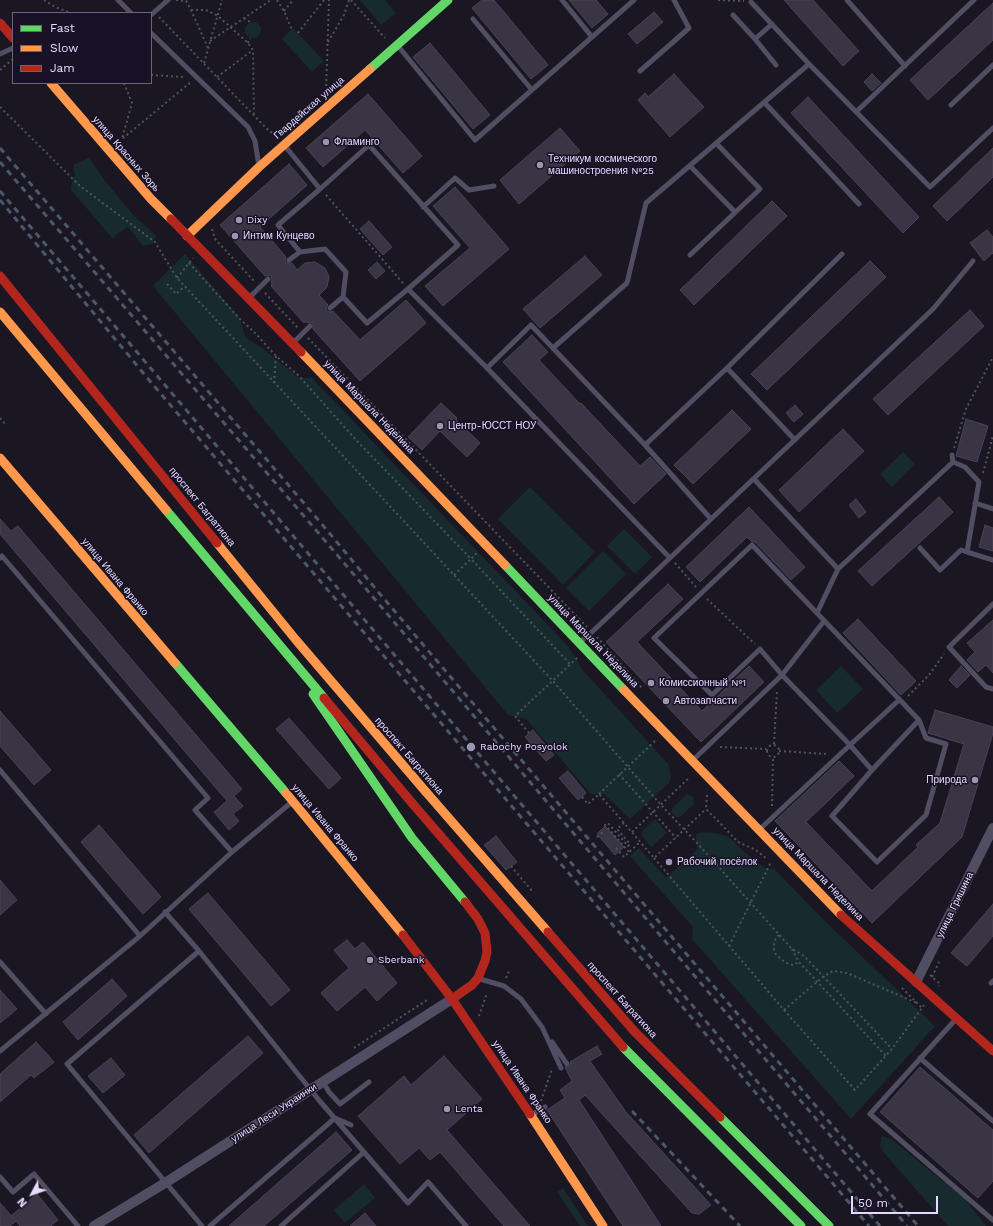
<!DOCTYPE html>
<meta charset="utf-8">
<style>
body{margin:0}
#map{position:relative;width:993px;height:1226px;overflow:hidden;background:#1a1722;font-family:"Work Sans",sans-serif}
canvas{display:block}
.legend{position:absolute;left:12px;top:12px;width:140px;height:72px;box-sizing:border-box;background:#191227;border:1px solid #6b627c;margin:0;padding:5px 7px;list-style:none;font-size:12px;color:#e5dbfc}
.legend li{display:flex;align-items:center;gap:8px;height:20px}
.legend b{width:20px;border:1px solid #6b627c}
.north{position:absolute;left:12px;top:1174px;width:40px;height:40px;-webkit-text-stroke:3px #191227;paint-order:stroke;rotate:229deg;font-size:11px;font-weight:700;line-height:16px;text-align:center;color:#e5dbfc}
.north::after{content:'';display:block;margin:auto;width:14px;height:18px;background:#e5dbfc;clip-path:polygon(50% 0,100% 100%,50% 72%,0 100%)}
.scale{position:absolute;left:851px;top:1196px;width:87px;height:18px;box-sizing:border-box;border:2px solid #e5dbfc;border-top:0;padding-left:5px;font-size:12px;line-height:14px;white-space:nowrap;color:#e5dbfc;-webkit-text-stroke:3px #191227;paint-order:stroke}
</style>
<div id="map">
<canvas width="993" height="1226"></canvas>
<ul class="legend">
<li><b style="height:5px;background:#63d668"></b>Fast</li>
<li><b style="height:5px;background:#ff974d"></b>Slow</li>
<li><b style="height:5px;background:#b3261e"></b>Jam</li>
</ul>
<div class="north">N</div>
<div class="scale">50 m</div>
</div>
<script>
const ctx = document.querySelector('canvas').getContext('2d');
ctx.lineJoin = 'round';
function paint(path, color) { ctx.fillStyle = color; ctx.fill(path, 'evenodd'); }
const shape = rows => new Path2D(rows.map(r => 'M' + r).join(''));
function stroke(path, color, width, dash) { ctx.strokeStyle = color; ctx.lineWidth = width; ctx.lineCap = dash ? 'butt' : 'round'; ctx.setLineDash(dash || []); ctx.stroke(path); }
function write(font, color, halo, rows, align = 'center') {
  ctx.font = font + ' "Work Sans",sans-serif'; ctx.lineWidth = 3; ctx.setLineDash([]); ctx.textBaseline = 'middle'; ctx.strokeStyle = halo; ctx.fillStyle = color; for (const [text, x, y, turn = 0] of rows) {
    ctx.save(); ctx.translate(x, y); ctx.rotate((+turn || 0) * Math.PI / 180); ctx.textAlign = isNaN(turn) ? turn : align; if (halo) ctx.strokeText(text, 0, 0); ctx.fillText(text, 0, 0); ctx.restore();
  }
}
const green = shape([
 [360,0,385,0,396,13,381,25],
 '245 30a8 8 0 1 1 16 0a8 8 0 1 1-16 0Z',
 [293,28,324,61,312,72,282,39],
 [89,158,106,182,136,218,156,235,153,243,143,246,128,227,117,234,113,239,71,190,72,180,75,175,73,165],
 [185,254,240,318,245,336,249,340,262,348,299,378,312,378,568,646,582,669,669,765,671,777,669,783,630,819,604,794,591,794,526,719,508,715,153,286],
 [903,452,915,464,892,487,880,474],
 [530,487,595,552,563,585,498,519],
 [624,529,652,557,635,574,607,546],
 [603,551,626,574,589,611,566,588],
 [841,666,863,689,837,713,816,690],
 [687,794,693,797,694,804,680,817,676,817,671,812,672,808],
 [655,819,667,833,651,847,643,837,642,834,643,830],
 [705,832,715,833,729,837,742,850,766,869,774,869,830,926,935,1026,851,1119,692,939,693,927,630,856,639,848,666,878,697,850,696,834],
 [882,1136,891,1139,966,1200,986,1226,948,1226,885,1154,880,1146],
 [364,1184,375,1198,345,1223,334,1210],
 [563,1188,588,1226,580,1226,557,1192]
]);
const building = shape([
 [482,0,494,0,548,65,531,79,472,8,482,0],
 [569,0,596,0,608,14,592,28,569,0],
 [784,0,813,0,859,51,843,66,784,0],
 [993,3,993,40,928,100,910,80,993,3],
 [654,12,663,22,637,44,628,34,654,12],
 [430,43,490,115,473,129,413,57,430,43],
 [674,74,704,107,670,137,638,100,645,93,648,97,674,74],
 [872,74,881,83,872,91,864,82,872,74],
 [368,94,422,156,403,173,365,130,323,167,306,148,368,94],
 [808,97,919,217,903,233,791,113,808,97],
 [560,128,580,151,519,204,500,180,560,128],
 [993,148,993,177,947,221,933,206,993,148],
 [289,164,307,185,260,227,286,257,285,260,287,263,292,263,297,270,305,263,315,262,325,268,329,277,327,287,319,295,328,305,326,308,327,311,330,312,333,311,360,340,406,300,426,323,360,381,313,329,313,323,311,322,307,323,306,321,304,323,271,286,272,284,271,282,272,280,271,276,269,275,265,276,220,225,289,164],
 [455,187,509,249,443,306,425,286,470,248,433,206,455,187],
 [772,201,787,216,694,305,680,290,772,201],
 [369,221,392,247,383,255,360,229,369,221],
 [987,230,993,237,993,253,984,261,970,243,987,230],
 [585,256,602,275,540,328,523,309,585,256],
 [870,261,886,277,767,390,751,374,870,261],
 [377,262,385,271,376,279,368,270,377,262],
 [970,310,984,326,888,415,873,399,970,310],
 [532,335,548,352,539,360,580,404,581,403,640,466,650,457,666,474,634,504,503,362,532,335],
 [441,403,457,418,456,420,480,443,467,457,440,431,422,450,408,437,441,403],
 [795,405,803,414,794,422,786,413,795,405],
 [732,410,751,429,693,484,674,465,732,410],
 [966,419,988,426,977,462,956,456,966,419],
 [843,429,864,451,799,512,779,490,843,429],
 [939,497,953,512,872,586,858,571,939,497],
 [856,499,866,512,859,518,849,505,856,499],
 [749,507,805,567,791,580,755,542,751,541,747,537,700,582,686,567,749,507],
 [0,519,11,531,18,526,242,789,234,796,243,806,233,814,239,821,229,830,214,812,227,801,0,534,0,519],
 [985,525,993,528,993,551,979,547,985,525],
 [668,584,683,599,637,642,702,711,749,666,764,682,701,742,606,642,668,584],
 [858,619,916,681,901,695,843,633,858,619],
 [993,620,993,673,986,665,978,672,967,660,975,652,967,643,993,620],
 [961,666,970,675,957,688,949,680,961,666],
 [935,710,993,727,993,733,962,837,872,923,775,821,839,761,854,776,806,822,872,891,918,847,916,845,940,823,964,744,928,733,935,710],
 [0,711,51,770,34,785,0,746,0,711],
 [289,718,341,778,329,789,276,729,289,718],
 [533,730,554,755,546,761,525,737,533,730],
 [568,771,586,793,578,800,559,778,568,771],
 [99,825,161,897,143,914,81,842,99,825],
 [605,826,624,847,615,855,597,834,605,826],
 [496,836,517,862,506,870,484,845,496,836],
 [0,880,17,900,0,915,0,880],
 [208,893,290,990,271,1006,189,909,208,893],
 [993,904,993,936,967,966,951,953,993,904],
 [347,940,355,949,363,942,397,983,377,1001,365,987,337,1011,321,993,349,968,334,950,347,940],
 [112,979,127,996,78,1040,63,1022,112,979],
 [0,990,17,1009,0,1023,0,990],
 [248,1036,263,1053,149,1153,134,1135,248,1036],
 [36,1042,54,1062,34,1078,31,1075,0,1102,0,1074,36,1042],
 [597,1046,602,1054,590,1061,626,1112,711,1205,699,1214,692,1213,585,1095,579,1100,661,1226,623,1226,547,1110,565,1098,560,1090,572,1081,565,1067,569,1067,571,1065,570,1062,597,1046],
 [444,1056,482,1099,447,1130,530,1226,504,1226,440,1152,430,1160,419,1148,400,1164,358,1116,404,1076,411,1085,444,1056],
 [111,1058,125,1075,103,1093,88,1076,111,1058],
 [920,1067,993,1130,993,1181,978,1198,880,1112,920,1067],
 [336,1132,352,1150,264,1226,229,1226,336,1132],
 [37,1194,58,1220,51,1226,20,1226,11,1216,37,1194],
 [0,1203,16,1221,10,1226,0,1226,0,1203],
 [365,1213,376,1226,350,1226,365,1213]
]);
const path = shape([
 [44,0,55,7,71,13],
 [176,0,186,1,191,10,208,48],
 [277,0,284,11,292,30],
 [351,0,385,38],
 [718,0,744,1],
 [191,10,206,10,218,16,248,43,253,50,254,114],
 [284,11,293,0],
 [159,17,268,130,276,135],
 [244,18,250,22],
 [298,33,324,0],
 [210,41,271,0],
 [328,42,344,15,349,0],
 [248,43,250,38],
 [204,63,222,0],
 [0,70,13,59],
 [151,75,184,77],
 [217,77,253,50],
 [124,83,132,103,122,139,191,82],
 [326,91,329,0],
 [0,107,80,186,155,242,177,278,552,680,661,805,699,845,791,948,804,956,892,1049],
 [326,195,403,283],
 [212,229,215,239,254,281],
 [189,263,239,318,256,334,276,356,299,376,357,441,471,559,477,553],
 [177,278,193,258],
 [167,284,176,294,185,286],
 [265,293,298,328],
 [308,338,587,627],
 [274,383,276,356],
 [0,418,5,424],
 [954,448,966,409,993,357],
 [983,473,993,436],
 [675,563,696,587],
 [454,575,471,559,570,664],
 [707,599,755,644],
 [597,637,642,688],
 [908,696,929,675,944,654],
 [529,733,515,716,577,658],
 [774,744,777,691],
 '767 751a6 6 0 1 1 12 0a6 6 0 1 1-12 0Z',
 [720,747,766,749],
 [779,751,828,754],
 [619,774,676,838],
 [599,794,655,741],
 [707,795,706,809,721,824,738,842,756,850,767,859],
 [582,797,588,804,599,794,654,858,706,809],
 [772,806,773,758],
 [624,823,617,829,630,844,628,846,608,823,605,825,629,852],
 [632,832,690,777],
 [597,837,603,832,604,834],
 [616,848,624,857,640,842],
 [654,858,784,1010,855,1090,892,1049,924,1005],
 [511,866,532,891],
 [779,935,776,938,774,943,774,950,776,955,786,963,793,965,799,962],
 [729,946,771,862],
 [792,949,799,962,886,1056],
 [930,975,940,984,939,986],
 [932,977,939,962],
 [506,978,509,971],
 [902,988,922,1008],
 [784,1010,824,976,833,971,847,973,917,1003],
 [479,1016,487,993],
 [354,1048,427,1000,428,1002],
 [541,1101,552,1069]
]);
const lane = shape([
 [118,0,131,13],
 [562,0,592,37],
 [847,0,905,66],
 [751,2,809,64,930,187,993,128],
 [151,15,168,0],
 [733,15,755,39],
 [473,19,532,90],
 [772,24,755,39,776,65],
 [151,33,248,127,255,141,259,166],
 [398,46,475,140,634,0],
 [0,54,13,48],
 [640,71,689,28,674,0],
 [764,102,859,204],
 [951,105,993,65],
 [856,112,974,0],
 [285,146,320,189,278,225,300,252],
 [690,166,735,212],
 [320,189,369,145,458,245,408,289],
 [423,207,455,178,469,190,494,186],
 [690,255,760,189,716,143],
 [289,260,300,252,325,249,346,272,343,297,330,308],
 [250,297,268,279],
 [343,297,367,323,408,289,487,368],
 [294,342,310,326],
 [553,348,627,283,646,203,809,64],
 [727,368,795,440],
 [645,445,727,368,842,254],
 [953,462,965,467,979,482,967,552,993,560],
 [754,479,838,569],
 [975,503,993,509],
 [920,548,940,570,961,550,967,552],
 [0,558,2,556,208,798,195,810,232,852],
 [670,558,487,368,531,325,645,445,711,519,933,309,973,261],
 [993,604,949,647,986,687,993,689],
 [817,613,838,569,953,462,952,455],
 [580,642,592,632,711,519],
 [693,760,782,675,824,621],
 [0,770,140,936],
 [872,770,919,720],
 [760,829,850,745,872,770,832,816,877,862,926,815,946,744,926,738,919,720,752,545,654,638,712,695,760,649,782,675,850,745,899,700],
 [165,912,199,951,318,1099,408,1203,428,1182,466,1226],
 [199,951,67,1064,202,1226],
 [0,962,46,1014],
 [480,979,504,986,521,999,542,1027,561,1068],
 [991,983,993,981],
 [956,1019,870,1114,993,1220],
 [552,1042,567,1064],
 [0,1051,140,936,232,852,293,801],
 [920,1058,993,1121],
 [323,1082,329,1092,340,1104,369,1082],
 [532,1115,545,1107],
 [0,1177,13,1192,34,1174,78,1226],
 [210,1226,335,1118,351,1125],
 [281,1226,364,1152]
]);
const street = shape([
 [916,982,993,828],
 [94,1226,165,1183,452,999]
]);
const fast = shape([
 [370,69,448,0],
 [166,510,324,698],
 [505,565,624,690],
 [175,663,286,793],
 [313,694,412,838,465,902],
 [720,1117,829,1226]
]);
const slow = shape([
 [51,83,151,199,171,219],
 [187,236,259,167,370,69],
 [0,312,166,510],
 [301,352,505,565],
 [0,458,175,663],
 [217,543,296,640,426,792],
 [624,690,841,915],
 [286,793,403,935],
 [530,1114,603,1226]
]);
const jam = shape([
 [0,23,13,38],
 [171,219,301,352],
 [0,276,217,543],
 [324,698,412,803],
 [841,915,993,1051],
 [403,935,452,999,530,1114],
 [452,999,472,985,478,978,485,961,487,952,485,933,478,919,465,902]
]);
const rail = shape([
 [0,148,326,529,380,594,918,1226],
 [0,162,333,550,907,1226],
 [0,191,880,1226],
 [0,200,144,374,869,1226],
 [632,1111,740,1226]
]);
const fastBridge = shape([
 [623,1047,801,1226]
]);
const slowBridge = shape([
 [426,792,548,932]
]);
const jamBridge = shape([
 [412,803,623,1047],
 [548,932,634,1031,720,1117]
]);
const markers = [
 [326,142,4,"#9e96b0"],
 [540,165,4,"#9e96b0"],
 [239,220,4,"#9e96b0"],
 [235,236,4,"#9e96b0"],
 [440,426,4,"#9e96b0"],
 [651,683,4,"#9e96b0"],
 [666,701,4,"#9e96b0"],
 [471,747,5,"#9e96b0"],
 [975,780,4,"#9e96b0"],
 [669,862,4,"#9e96b0"],
 [370,960,4,"#9e96b0"],
 [447,1109,4,"#9e96b0"]
];
const streetNames = [
 ["Гвардейская улица",309,108,-41],
 ["улица Красных Зорь",126,154,49],
 ["улица Маршала Неделина",369,407,46],
 ["проспект Багратиона",202,507,51],
 ["улица Ивана Франко",115,577,50],
 ["улица Маршала Неделина",593,641,46],
 ["проспект Багратиона",409,756,49],
 ["улица Ивана Франко",325,823,50],
 ["улица Маршала Неделина",818,874,46],
 ["улица Гришина",955,905,-64],
 ["проспект Багратиона",622,1000,48],
 ["улица Ивана Франко",522,1082,56],
 ["улица Леси Украинки",274,1113,-33]
];
const poiNames = [
 ["Фламинго",334,142],
 ["Техникум космического",548,159],
 ["машиностроения №25",548,171],
 ["Dixy",247,220],
 ["Интим Кунцево",243,236],
 ["Центр-ЮССТ НОУ",448,426],
 ["Комиссионный №1",659,683],
 ["Автозапчасти",674,701],
 ["Rabochy Posyolok",480,747],
 ["Природа",967,780,"right"],
 ["Рабочий посёлок",677,862],
 ["Sberbank",378,960],
 ["Lenta",455,1109]
];
paint(green, '#172a2e');
paint(building, '#3a3544');
stroke(building, '#484355', 1);
stroke(path, '#4d5462', 2, [2, 3]);
stroke(lane, '#514d62', 5);
stroke(street, '#514d62', 10);
stroke(fast, '#63d668', 9);
stroke(slow, '#ff974d', 9);
stroke(jam, '#b3261e', 9);
stroke(rail, '#4b586a', 3, [6, 5]);
stroke(fastBridge, '#63d668', 9);
stroke(slowBridge, '#ff974d', 9);
stroke(jamBridge, '#b3261e', 9);
for (const [x, y, r, color] of markers) { const dot = new Path2D(); dot.arc(x, y, r, 0, 2 * Math.PI); ctx.fillStyle = color; ctx.fill(dot); stroke(dot, '#191227', 1.5); }
write('10px', '#e5dbfc', '#191227', streetNames);
write('10px', '#e5dbfc', '#191227', poiNames, 'left');
</script>
